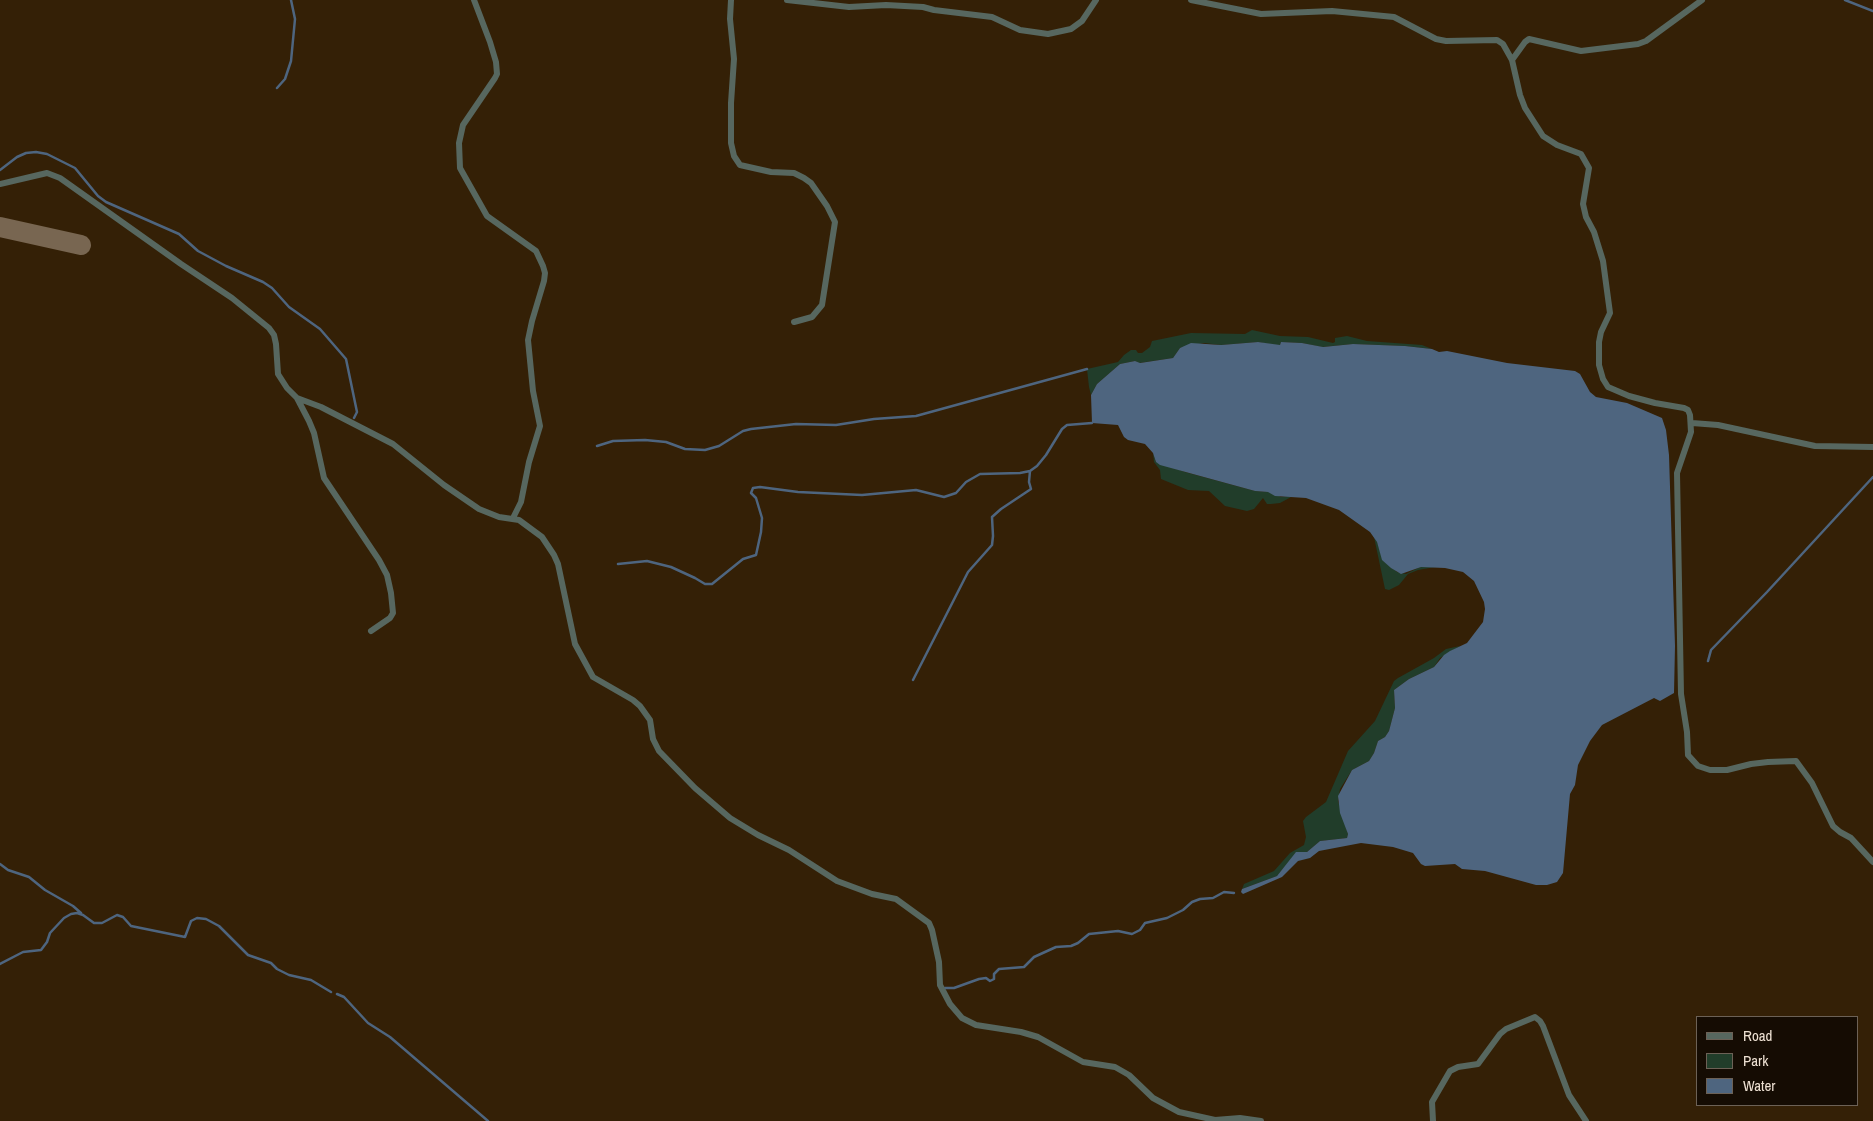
<!DOCTYPE html>
<style>
body{margin:0}
#map{position:relative;width:1873px;height:1121px;overflow:hidden;background:#342006;font-family:"Archivo Narrow",sans-serif}
canvas{display:block}
.legend{position:absolute;left:1696px;top:1016px;width:162px;height:90px;box-sizing:border-box;background:#150c03;border:1px solid #6c6156;margin:0;padding:6px 9px;list-style:none;font-size:15px;color:#eee1d3}
.legend li{display:flex;align-items:center;gap:10px;height:25px}
.legend b{width:25px;border:1px solid #6c6156}
</style>
<div id="map">
<canvas width="1873" height="1121"></canvas>
<ul class="legend">
<li><b style="height:6px;background:#57675f"></b>Road</li>
<li><b style="height:14px;background:#213d2a"></b>Park</li>
<li><b style="height:14px;background:#4e657f"></b>Water</li>
</ul>
</div>
<script>
const ctx = document.querySelector('canvas').getContext('2d');
ctx.lineJoin = 'round';
function paint(path, color) { ctx.fillStyle = color; ctx.fill(path, 'evenodd'); }
const shape = rows => new Path2D(rows.map(r => 'M' + r).join(''));
function stroke(path, color, width, dash) { ctx.strokeStyle = color; ctx.lineWidth = width; ctx.lineCap = dash ? 'butt' : 'round'; ctx.setLineDash(dash || []); ctx.stroke(path); }
const green = shape([
 [1252,330,1280,336,1308,337,1333,343,1335,342,1335,338,1347,336,1367,341,1422,345,1432,349,1405,346,1353,344,1322,347,1302,343,1281,342,1280,346,1258,342,1221,345,1204,343,1180,348,1173,358,1139,363,1135,361,1120,364,1097,384,1091,395,1089,387,1087,369,1118,362,1124,355,1131,350,1136,350,1138,353,1142,353,1150,347,1152,341,1191,333,1245,334],
 [1153,453,1156,462,1185,472,1255,491,1269,492,1281,497,1293,496,1280,503,1271,504,1267,504,1263,498,1254,509,1247,511,1225,506,1209,491,1188,490,1161,479,1160,470,1154,462],
 [1374,537,1377,542,1383,560,1397,572,1406,574,1420,567,1435,567,1418,570,1408,574,1399,585,1389,590,1385,589],
 [1460,646,1440,658,1434,667,1409,679,1394,690,1395,708,1389,731,1385,737,1378,741,1374,753,1369,761,1352,770,1340,789,1338,801,1348,834,1347,838,1320,841,1307,852,1296,853,1277,876,1242,889,1244,884,1274,871,1290,853,1304,845,1306,837,1303,821,1306,817,1326,802,1348,751,1375,721,1394,681,1398,678,1434,658,1446,649]
]);
const water = shape([
 [1258,342,1280,345,1281,342,1302,343,1323,347,1353,344,1405,346,1432,349,1439,352,1447,351,1507,363,1575,371,1580,374,1590,392,1596,397,1627,403,1662,418,1666,430,1669,455,1675,646,1674,693,1660,701,1654,698,1602,725,1590,741,1578,765,1575,785,1570,794,1563,873,1557,882,1547,885,1536,885,1485,871,1462,869,1455,864,1425,866,1421,864,1413,853,1393,847,1361,843,1319,851,1310,858,1298,861,1282,877,1243,894,1241,892,1242,889,1277,876,1296,852,1307,852,1320,841,1347,838,1348,834,1340,813,1338,796,1352,770,1369,761,1374,753,1378,741,1385,737,1389,731,1395,708,1394,690,1409,679,1434,667,1444,655,1450,651,1467,643,1483,622,1485,609,1484,602,1474,581,1463,572,1445,568,1421,567,1401,574,1391,568,1382,560,1377,542,1370,532,1339,510,1306,498,1275,496,1268,492,1255,491,1160,465,1156,462,1153,453,1145,444,1128,440,1124,437,1118,425,1092,423,1091,395,1097,384,1120,364,1135,361,1140,363,1173,358,1180,348,1191,343,1221,345]
]);
const stream = shape([
 [1845,0,1873,11],
 [277,88,285,79,291,61,295,19,291,0],
 [0,170,17,157,26,153,36,152,47,154,75,168,98,196,106,202,179,234,198,251,226,266,263,282,272,288,289,307,320,329,346,359,357,412,354,418],
 [597,446,613,441,645,440,666,442,685,449,705,450,719,446,743,431,751,429,796,424,836,425,874,419,916,416,1087,369],
 [618,564,647,561,671,567,695,578,705,584,712,584,743,559,756,555,761,532,762,518,756,498,751,493,753,488,760,487,798,492,862,495,916,490,944,497,956,493,966,482,980,474,1020,473,1030,471,1037,466,1046,455,1062,429,1067,425,1092,423],
 [1708,661,1711,650,1767,592,1873,477],
 [913,680,968,572,992,545,993,536,992,517,1001,509,1031,489,1029,482,1030,471],
 [0,864,8,870,29,877,45,890,73,906,81,913],
 [0,964,23,952,41,950,47,942,50,933,64,918,71,914,77,913,83,915,94,923,102,923,117,915,123,917,131,926,185,937,191,921,197,918,206,919,219,926,248,955,271,963,277,969,289,975,311,980,331,992],
 [945,988,954,988,979,979,986,978,990,981,994,979,994,974,999,969,1024,967,1034,957,1056,947,1071,946,1078,943,1089,934,1118,931,1132,934,1140,930,1145,923,1167,918,1183,910,1192,902,1200,899,1213,898,1224,892,1234,893],
 [337,994,344,997,368,1023,390,1037,488,1121]
]);
const taxiway = shape([
 [0,227,81,245]
]);
const minor = shape([
 [474,0,490,42,496,62,497,74,495,78,463,125,459,143,460,168,487,216,536,251,543,266,545,273,544,281,532,321,528,340,533,391,540,426,529,462,521,502,513,518],
 [731,0,730,19,734,59,731,103,731,143,734,156,740,165,771,172,794,173,804,178,811,183,827,206,835,222,822,305,812,317,794,322],
 [787,0,849,7,886,5,923,7,934,10,992,17,1020,30,1048,34,1071,29,1082,21,1096,0],
 [1191,0,1261,14,1332,11,1394,17,1436,39,1446,41,1497,40,1503,44,1512,60,1520,95,1525,108,1543,136,1557,145,1581,154,1589,168,1583,204,1586,217,1594,232,1603,261,1610,313,1601,332,1599,342,1599,365,1603,379,1608,387,1629,396,1655,403,1684,408,1688,410,1690,415,1691,432,1677,473,1681,694,1687,732,1688,755,1698,766,1710,770,1727,770,1751,764,1768,762,1796,761,1812,783,1833,826,1840,832,1851,838,1873,862],
 [1512,60,1525,42,1529,39,1581,51,1638,44,1646,41,1702,0],
 [0,184,47,173,60,178,181,264,232,298,269,328,274,335,276,344,278,374,287,388,297,398,309,421,314,433,324,478,379,560,387,575,391,593,393,613,390,618,371,631],
 [297,398,321,407,393,444,444,485,479,509,499,517,519,520,542,537,554,555,558,564,575,644,593,677,633,700,640,706,650,720,653,739,659,751,695,788,730,818,758,835,789,850,837,881,872,894,896,899,929,923,932,930,939,962,940,985,950,1004,962,1018,976,1025,1021,1032,1038,1037,1083,1062,1115,1067,1129,1075,1153,1098,1179,1112,1215,1120,1240,1118,1261,1121],
 [1692,423,1718,425,1815,446,1873,447],
 [1433,1121,1432,1102,1450,1071,1458,1067,1478,1064,1500,1034,1506,1029,1535,1017,1540,1021,1543,1026,1569,1095,1586,1121]
]);
paint(green, '#213d2a');
paint(water, '#4e657f');
stroke(stream, '#4e657f', 2.5);
stroke(taxiway, '#786651', 20);
stroke(minor, '#57675f', 6);
</script>
